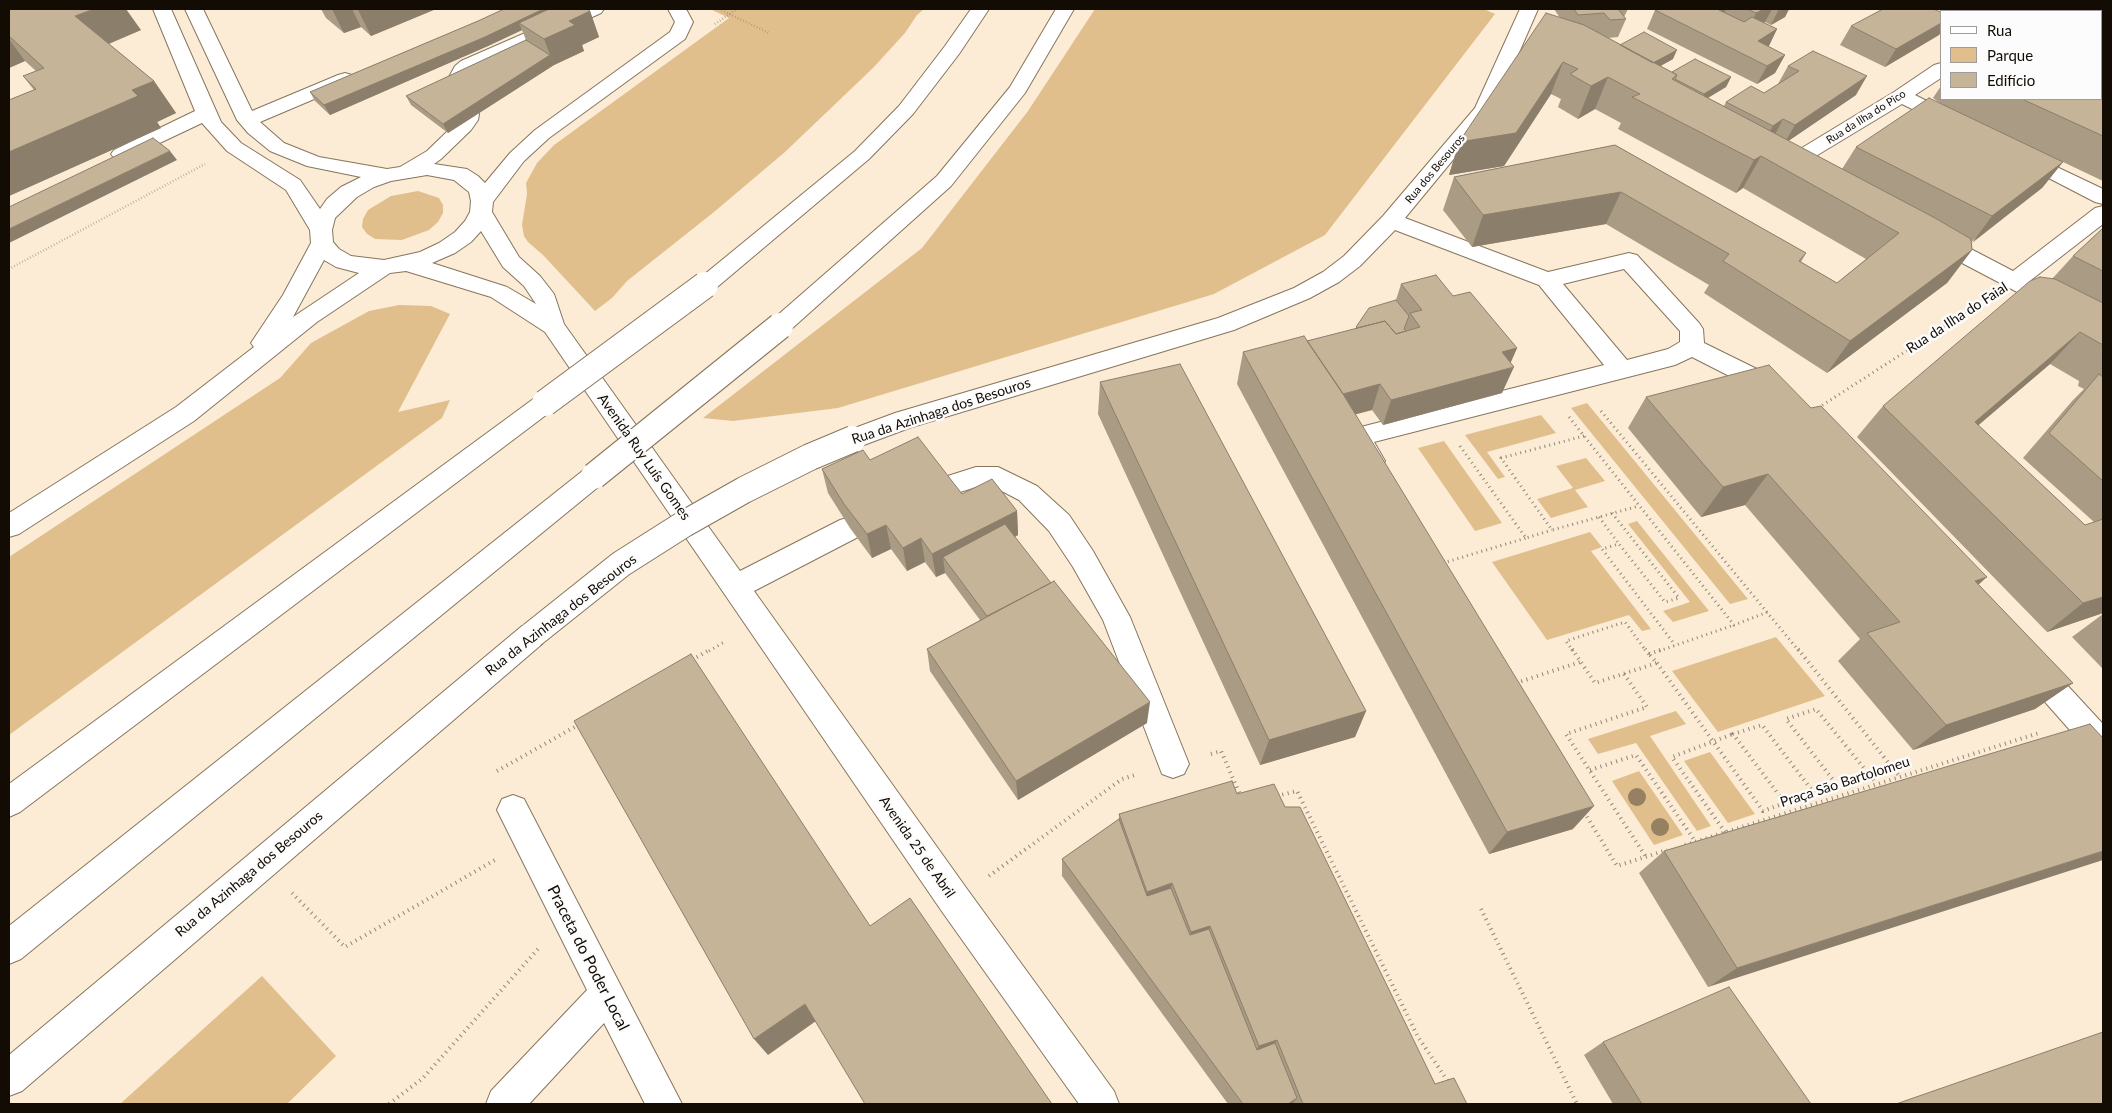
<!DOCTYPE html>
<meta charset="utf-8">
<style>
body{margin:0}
#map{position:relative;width:2112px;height:1113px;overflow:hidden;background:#fcecd6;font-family:Lato,sans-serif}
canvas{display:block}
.frame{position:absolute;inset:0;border:10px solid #130c04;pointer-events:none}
.legend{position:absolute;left:1940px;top:10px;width:162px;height:90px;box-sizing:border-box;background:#fcfcfc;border:1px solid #9f9c99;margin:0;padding:6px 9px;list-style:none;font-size:15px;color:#130c04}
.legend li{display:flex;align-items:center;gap:10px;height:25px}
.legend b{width:25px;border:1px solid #9f9c99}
</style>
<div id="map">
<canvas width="2112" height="1113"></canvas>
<div class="frame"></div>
<ul class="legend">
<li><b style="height:6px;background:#fff"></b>Rua</li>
<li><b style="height:14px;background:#e0bf8d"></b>Parque</li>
<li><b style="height:14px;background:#c6b499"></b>Edifício</li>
</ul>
</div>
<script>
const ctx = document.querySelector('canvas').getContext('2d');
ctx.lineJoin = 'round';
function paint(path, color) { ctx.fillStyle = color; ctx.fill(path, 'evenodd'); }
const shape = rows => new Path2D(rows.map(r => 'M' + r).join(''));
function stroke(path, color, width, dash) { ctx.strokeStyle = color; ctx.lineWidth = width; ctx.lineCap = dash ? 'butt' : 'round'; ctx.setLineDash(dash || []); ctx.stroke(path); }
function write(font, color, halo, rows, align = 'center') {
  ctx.font = font + ' Lato,sans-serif'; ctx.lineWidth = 5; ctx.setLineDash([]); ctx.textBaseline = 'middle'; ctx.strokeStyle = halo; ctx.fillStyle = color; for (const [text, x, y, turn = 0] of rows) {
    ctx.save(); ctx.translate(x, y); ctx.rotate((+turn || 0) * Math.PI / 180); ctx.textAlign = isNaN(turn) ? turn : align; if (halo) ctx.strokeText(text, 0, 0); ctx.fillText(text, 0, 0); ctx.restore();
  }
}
const green = shape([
 [710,9,924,9,917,15,905,33,873,68,785,152,714,212,627,281,612,298,595,311,543,255,528,242,524,236,522,225,527,194,526,183,537,163,554,145,729,18],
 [1095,9,1484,9,1495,14,1325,235,1214,294,838,408,733,421,703,418,922,248,1028,111],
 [418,191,439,198,443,205,443,213,438,222,429,230,402,240,375,239,367,234,362,227,363,219,368,210,391,196],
 [399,305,431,306,450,314,398,412,450,400,442,418,9,735,9,557,280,378,311,343,369,311],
 [1587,403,1748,599,1730,604,1571,408],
 [1541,415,1556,433,1487,452,1505,477,1498,479,1465,435],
 [1444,441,1502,523,1475,531,1418,448],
 [1586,458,1605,481,1575,490,1588,507,1551,518,1537,499,1573,488,1556,466],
 [1637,521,1709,611,1673,622,1663,611,1690,602,1628,524],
 [1590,532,1602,547,1591,551,1651,629,1642,631,1629,615,1547,640,1492,562],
 [1776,637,1825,696,1718,732,1672,671],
 [1676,711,1686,724,1650,736,1711,826,1697,831,1636,743,1598,754,1588,739],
 [1710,752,1755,814,1728,823,1684,761],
 [1639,771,1683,835,1654,845,1612,781],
 [262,976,336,1056,287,1104,120,1104]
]);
const pathFar2 = shape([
 [719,9,769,33],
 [715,24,737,9],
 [9,269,205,164]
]);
const pathFar1 = shape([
 [1818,408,1981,303],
 [1601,411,1799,651],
 [1569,417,1734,625,1768,612],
 [1584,436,1501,458,1552,530,1639,506],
 [1460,446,1526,538,1552,530],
 [1612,513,1679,598,1665,602,1619,544,1602,549,1675,645],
 [1599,517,1619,544],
 [1443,563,1526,538],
 [709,651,726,641],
 [1573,651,1566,641,1625,622,1646,651],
 [1659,651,1734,625]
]);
const path = shape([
 [1572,649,1595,683,1657,663,1649,654],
 [1645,649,1649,654],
 [1798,649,1899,776],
 [1649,654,1663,649],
 [692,660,711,649],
 [1657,663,1763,811,1785,803,1733,734,1762,725,1814,793,1837,785,1786,719,1816,709,1876,783],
 [1624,674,1647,707,1566,734,1646,857],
 [1516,683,1580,662],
 [1211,754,1221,751,1241,797],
 [1590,770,1636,755,1695,841],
 [497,771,580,724],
 [1277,796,1297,791,1418,1037,1449,1083],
 [1584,812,1617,866,1667,850],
 [1725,832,1672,757,1733,734],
 [1685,845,2039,733],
 [989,876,1122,779,1135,775],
 [292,893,345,947,495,860],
 [1481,909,1577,1104],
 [389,1104,423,1078,538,949]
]);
const minor = shape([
 [153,9,171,9,221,122,241,143,300,180,320,209,327,199,341,187,361,177,307,166,270,151,248,133,237,120,185,9,203,9,252,111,338,75,345,73,352,75,355,79,352,83,260,122,284,143,319,157,387,169,400,167,427,151,457,122,459,114,449,77,455,66,461,61,580,9,604,9,601,13,470,73,469,77,479,114,478,120,471,130,441,159,434,164,467,169,478,176,485,183,510,153,535,130,670,32,675,22,668,9,686,9,693,22,685,39,549,138,524,161,493,202,492,212,519,257,540,276,554,294,564,324,740,571,840,520,850,517,860,520,864,528,860,536,754,591,967,889,1114,1091,1119,1104,1079,1104,943,913,545,332,491,297,406,271,390,273,317,322,194,421,19,534,9,537,9,513,176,407,254,347,251,343,283,295,311,243,310,230,286,190,227,151,202,123,128,158,121,160,114,158,111,154,114,150,195,111,153,9],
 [427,175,454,180,469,192,471,201,470,212,465,221,455,232,439,243,420,252,384,260,351,256,339,249,333,242,332,230,335,218,357,197,374,187,391,181,427,175],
 [481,231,503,267,524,286,536,304,507,287,432,263,455,253,471,242,481,231],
 [324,260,336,267,359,273,293,317,324,260],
 [1520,9,1538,9,1494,110,1405,218,1548,272,1629,253,1637,255,1699,323,1703,329,1704,343,1767,374,1784,385,1787,391,1784,397,1775,400,1766,397,1749,386,1692,357,1675,365,1374,442,1385,461,1381,468,1372,471,1363,468,1345,437,1349,430,1604,365,1539,285,1395,230,1360,266,1339,282,1310,298,1234,330,912,427,853,449,844,446,840,439,844,432,895,413,1218,318,1294,288,1323,272,1344,256,1383,216,1475,108,1520,9],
 [1624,269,1680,331,1680,342,1668,349,1627,360,1563,284,1624,269],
 [1950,9,1972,9,1973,11,1951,11,1950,9],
 [2018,9,2038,9,2037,11,2017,11,2018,9],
 [1941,63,1941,78,1915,95,1958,117,1961,121,1958,125,1951,127,1944,125,1902,104,1796,168,1789,170,1782,168,1779,164,1782,160,1894,92,1934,65,1941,63],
 [2021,150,2103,189,2103,204,2095,202,2014,160,2011,156,2014,152,2021,150],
 [2103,206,2103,224,2031,280,2103,317,2103,335,2095,333,1926,244,1923,239,1926,234,1934,232,1942,234,2013,271,2095,208,2103,206],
 [976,467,998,467,1037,486,1069,515,1093,551,1130,617,1189,764,1184,774,1173,778,1162,774,1103,620,1073,567,1049,531,1019,500,994,487,976,487,941,498,932,495,928,488,932,481,976,467],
 [532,623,542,626,546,635,542,644,22,1091,9,1096,9,1055,522,626,532,623],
 [2032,654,2042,658,2103,724,2103,759,2092,755,2022,676,2017,667,2022,658,2032,654],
 [513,795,524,799,682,1104,645,1104,604,1023,529,1104,486,1104,491,1091,587,990,497,810,502,799,513,795]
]);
const highway = shape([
 [971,9,989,9,959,54,913,114,869,159,716,288,708,291,700,288,697,283,700,278,855,151,899,106,945,46,971,9],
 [1056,9,1074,9,1025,93,951,186,788,332,780,334,772,332,768,326,772,320,937,176,1010,87,1056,9],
 [545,394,554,397,557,403,554,409,20,812,9,817,9,784,536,397,545,394],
 [594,466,603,469,607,476,603,483,21,959,9,964,9,926,585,469,594,466]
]);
const minorBridge = shape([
 [532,635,621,564,684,524,744,490,810,457,853,439]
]);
const highwayBridgeFar1 = shape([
 [703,287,708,283]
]);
const highwayBridge = shape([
 [545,403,705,285],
 [594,476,780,326]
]);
const trees = [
 [1637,797],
 [1660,827]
];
const wall = shape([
 [9,9,141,30,109,44,154,81,176,113,157,122,161,128,9,196,9,100,34,90,23,76,36,71,25,61,9,68],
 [321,9,436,9,371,36,361,27,344,33,326,18],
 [1554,9,1628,9,1624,17,1626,19,1618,37,1608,38,1620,45,1673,59,1660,66,1672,72,1731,77,1726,87,1708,98,1724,106,1726,102,1764,93,1778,84,1788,66,1856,95,1788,141,1842,169,1856,147,1941,104,1933,98,1941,86,1941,99,2101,99,2101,11,2041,11,2043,9,2103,9,2103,181,2063,162,2042,188,1971,242,1972,250,1947,283,1827,373,1704,293,1709,285,1606,224,1472,247,1443,210,1454,177,1615,145,1806,253,1801,262,1837,283,1866,259,1743,188,1736,193,1618,129,1621,123,1595,109,1578,119,1558,107,1561,99,1551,94,1504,166,1449,175,1459,142,1560,18],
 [1658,9,1789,9,1785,17,1771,25,1765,22,1763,23,1777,29,1768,47,1785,55,1775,73,1757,84,1647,29,1655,10],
 [590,11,599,37,582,45,584,51,554,65,448,133,411,105,406,96,526,40,522,30,488,46,330,115,315,101,310,92,478,21],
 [1851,26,1939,35,1885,67,1840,45],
 [2103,228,2103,613,2047,632,1857,437,1883,406,2052,279,2073,256],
 [2050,364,2079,381,2078,386,2084,389,2073,400,2023,458,2094,522,2085,525,1978,425],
 [1401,284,1453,296,1517,348,1510,363,1502,393,1383,425,1372,410,1355,414,1573,829,1489,854,1237,384,1243,352,1307,341,1356,329,1356,327,1396,300],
 [1100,382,1366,711,1355,737,1260,765,1098,414],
 [1646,397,1979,585,2073,683,2035,709,1913,750,1838,661,1860,639,1745,505,1701,517,1628,428],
 [870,460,962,494,1017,511,1018,535,1015,537,1147,723,1018,800,930,671,927,649,980,620,945,573,936,577,925,562,907,571,891,549,872,558,850,528,828,493,822,469],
 [2103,614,2103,669,2072,637],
 [2103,738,1708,987,1639,873,1664,851],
 [1237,794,1285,807,1435,1084,1467,1104,1228,1104,1062,876,1062,859,1119,819,1119,814],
 [1603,1042,1811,1104,1613,1104,1584,1055]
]);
const shadedWall = shape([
 [94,9,126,9,141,30,98,48,75,16],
 [332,9,352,9,361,27,344,33],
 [361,9,436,9,371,36,358,10],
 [543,9,565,9,519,23,522,30,488,46,330,115,324,105],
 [1721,9,1726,9,1720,23,1719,10],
 [1764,9,1772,9,1765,22,1747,31,1756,13],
 [1779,9,1789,9,1785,17,1771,25],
 [590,11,599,37,582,45,584,51,554,65,544,39,569,21],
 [1941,23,1941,33,1939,35,1885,67,1896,49],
 [1777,29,1768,48,1758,41],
 [9,39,25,61,9,68],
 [1677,50,1673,59,1648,73,1652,63],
 [550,55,554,65,448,133,443,124],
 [1785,55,1775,73,1757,84,1767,66],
 [1563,62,1551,94,1504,166,1449,175,1459,142],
 [1867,76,1856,95,1784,144,1795,125],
 [1608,77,1595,109,1578,119,1591,86],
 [1731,77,1726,87,1699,103,1704,94],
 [154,81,176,113,157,122,161,128,9,196,9,152,132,90],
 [1783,119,1773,138,1762,145,1773,126],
 [170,151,177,160,9,243,9,229],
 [1761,156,1743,188,1736,193,1754,160],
 [2063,162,2042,188,1972,243,1992,216],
 [1621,192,1606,224,1472,247,1483,215],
 [1972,250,1947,283,1827,373,1850,341],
 [2080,332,2050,364,1946,453,1975,422],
 [1517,348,1508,369,1514,367,1502,393,1383,425,1391,400,1502,352],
 [1380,384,1372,410,1331,421,1338,396],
 [1768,474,1745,505,1701,517,1723,487],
 [1017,511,1018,535,952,569,943,557,945,573,936,577,932,554],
 [886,525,891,549,872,558,867,534],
 [921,538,925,562,907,571,903,548],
 [1987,577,1955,606,1975,581],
 [2103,597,2103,613,2047,632,2083,603],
 [2073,683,2035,709,1913,750,1946,725],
 [1150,702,1147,723,1018,800,1016,781],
 [1366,711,1355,737,1260,765,1269,740],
 [1594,806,1573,829,1489,854,1507,832],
 [2103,851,2103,860,1708,987,1737,968],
 [1172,883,1168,905,1144,913,1147,892],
 [1210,926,1204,946,1185,951,1191,932],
 [805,1004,816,1021,768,1055,754,1039],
 [1277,1040,1267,1056,1250,1062,1259,1046],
 [1297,1098,1292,1104,1288,1104]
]);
const building = shape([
 [9,9,94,9,75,16,154,81,132,90,138,96,9,152,9,100,36,89,23,76,44,68,9,36,9,9],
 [504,9,543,9,485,37,324,105,310,92,478,21,504,9],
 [549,9,587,9,590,11,569,21,575,25,544,39,519,23,549,9],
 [1574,9,1618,9,1626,19,1610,20,1604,13,1578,15,1574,9],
 [1658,9,1721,9,1719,10,1744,22,1752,17,1777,29,1758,41,1785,55,1767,66,1655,10,1658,9],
 [1747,9,1764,9,1756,13,1747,9],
 [1883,9,1933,9,1941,12,1941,23,1896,49,1851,26,1883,9],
 [2068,9,2103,9,2103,24,2101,23,2101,11,2074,11,2068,9],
 [1546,13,1584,25,1677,75,1672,79,1935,218,1971,239,1972,250,1850,341,1723,261,1729,254,1621,192,1483,215,1454,177,1615,145,1806,253,1799,261,1837,283,1899,233,1761,156,1754,160,1632,97,1640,94,1608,77,1591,86,1570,74,1578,69,1563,62,1516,133,1459,142,1546,13],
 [1644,32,1677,50,1653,63,1620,45,1644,32],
 [526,40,550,55,443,124,406,96,526,40],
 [2101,46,2103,47,2103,78,2101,76,2101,46],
 [1813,51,1867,76,1795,125,1783,119,1773,126,1726,102,1751,86,1764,93,1799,71,1788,66,1813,51],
 [1695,59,1731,77,1704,94,1675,79,1677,75,1672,72,1695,59],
 [2101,97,2103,98,2103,136,2022,99,2101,99,2101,97],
 [1929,98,2063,162,1992,216,1856,147,1929,98],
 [153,138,170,151,9,229,9,207,153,138],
 [2103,228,2103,271,2073,256,2103,228],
 [1436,275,1453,296,1470,292,1517,348,1502,352,1514,367,1391,400,1380,384,1343,394,1307,341,1385,321,1396,334,1420,327,1410,313,1422,310,1401,284,1436,275],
 [2040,277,2055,279,2103,303,2103,345,2080,332,1975,422,2085,525,2103,519,2103,597,2083,603,1883,406,2030,281,2040,277],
 [1396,300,1409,316,1404,329,1406,331,1396,334,1385,321,1357,328,1356,327,1369,308,1396,300],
 [1304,336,1340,389,1594,806,1507,832,1243,352,1304,336],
 [1180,364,1366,711,1269,740,1100,382,1180,364],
 [1769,365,1811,408,1821,406,1987,577,1975,581,2073,683,1946,725,1867,633,1900,622,1768,474,1723,487,1646,397,1769,365],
 [2099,374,2103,377,2103,481,2049,433,2099,374],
 [918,437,962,494,992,479,1017,511,932,554,921,538,903,548,886,525,867,534,844,504,822,469,863,450,870,460,918,437],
 [1005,524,1051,583,987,616,943,557,1005,524],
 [1054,581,1150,702,1016,781,927,649,1054,581],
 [691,654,870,926,910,898,1052,1104,865,1104,805,1004,754,1039,574,721,691,654],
 [2090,724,2103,738,2103,851,1737,968,1664,851,2090,724],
 [1232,781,1237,794,1274,784,1285,807,1300,807,1435,1084,1454,1078,1467,1104,1303,1104,1277,1040,1259,1046,1210,926,1191,932,1172,883,1147,892,1119,814,1232,781],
 [1119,819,1147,896,1171,888,1190,935,1209,929,1257,1050,1275,1043,1297,1098,1288,1104,1243,1104,1062,859,1119,819],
 [1729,987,1811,1104,1642,1104,1603,1042,1729,987],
 [2103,1032,2103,1104,1896,1104,2103,1032]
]);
const farStreetnames = [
 ["Rua da Ilha do Pico",1866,117,-32],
 ["Rua dos Besouros",1435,169,-50]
];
const streetNames = [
 ["Rua da Ilha do Faial",1957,318,-33],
 ["Rua da Azinhaga dos Besouros",941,411,-18],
 ["Avenida Ruy Luís Gomes",644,457,55],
 ["Rua da Azinhaga dos Besouros",561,615,-38],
 ["Praça São Bartolomeu",1845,782,-18],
 ["Avenida 25 de Abril",917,847,55],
 ["Rua da Azinhaga dos Besouros",249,874,-40]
];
const nearStreetnames = [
 ["Praceta do Poder Local",588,958,63]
];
paint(green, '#e0bf8d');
stroke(minor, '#87755c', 2);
stroke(highway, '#87755c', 2);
stroke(pathFar2, '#918575', 2.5, [0.5, 2.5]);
stroke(pathFar1, '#918575', 3, [1, 4]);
stroke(path, '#918575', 4, [1, 4.5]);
paint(minor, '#fff');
paint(highway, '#fff');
stroke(minorBridge, '#87755c', 28, []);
stroke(highwayBridgeFar1, '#87755c', 22, []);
stroke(highwayBridge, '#87755c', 28, []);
stroke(minorBridge, '#fff', 26);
stroke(highwayBridgeFar1, '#fff', 20);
stroke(highwayBridge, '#fff', 26);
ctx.fillStyle = '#958161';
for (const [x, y] of trees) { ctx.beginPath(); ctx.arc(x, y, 9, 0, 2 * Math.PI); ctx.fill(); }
paint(wall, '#aa9b84');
paint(shadedWall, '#8b7e6b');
paint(building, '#c6b499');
stroke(building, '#8b7e6b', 1);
write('11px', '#130c04', '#fcfcfc', farStreetnames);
write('14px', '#130c04', '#fcfcfc', streetNames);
write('16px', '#130c04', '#fcfcfc', nearStreetnames);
</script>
